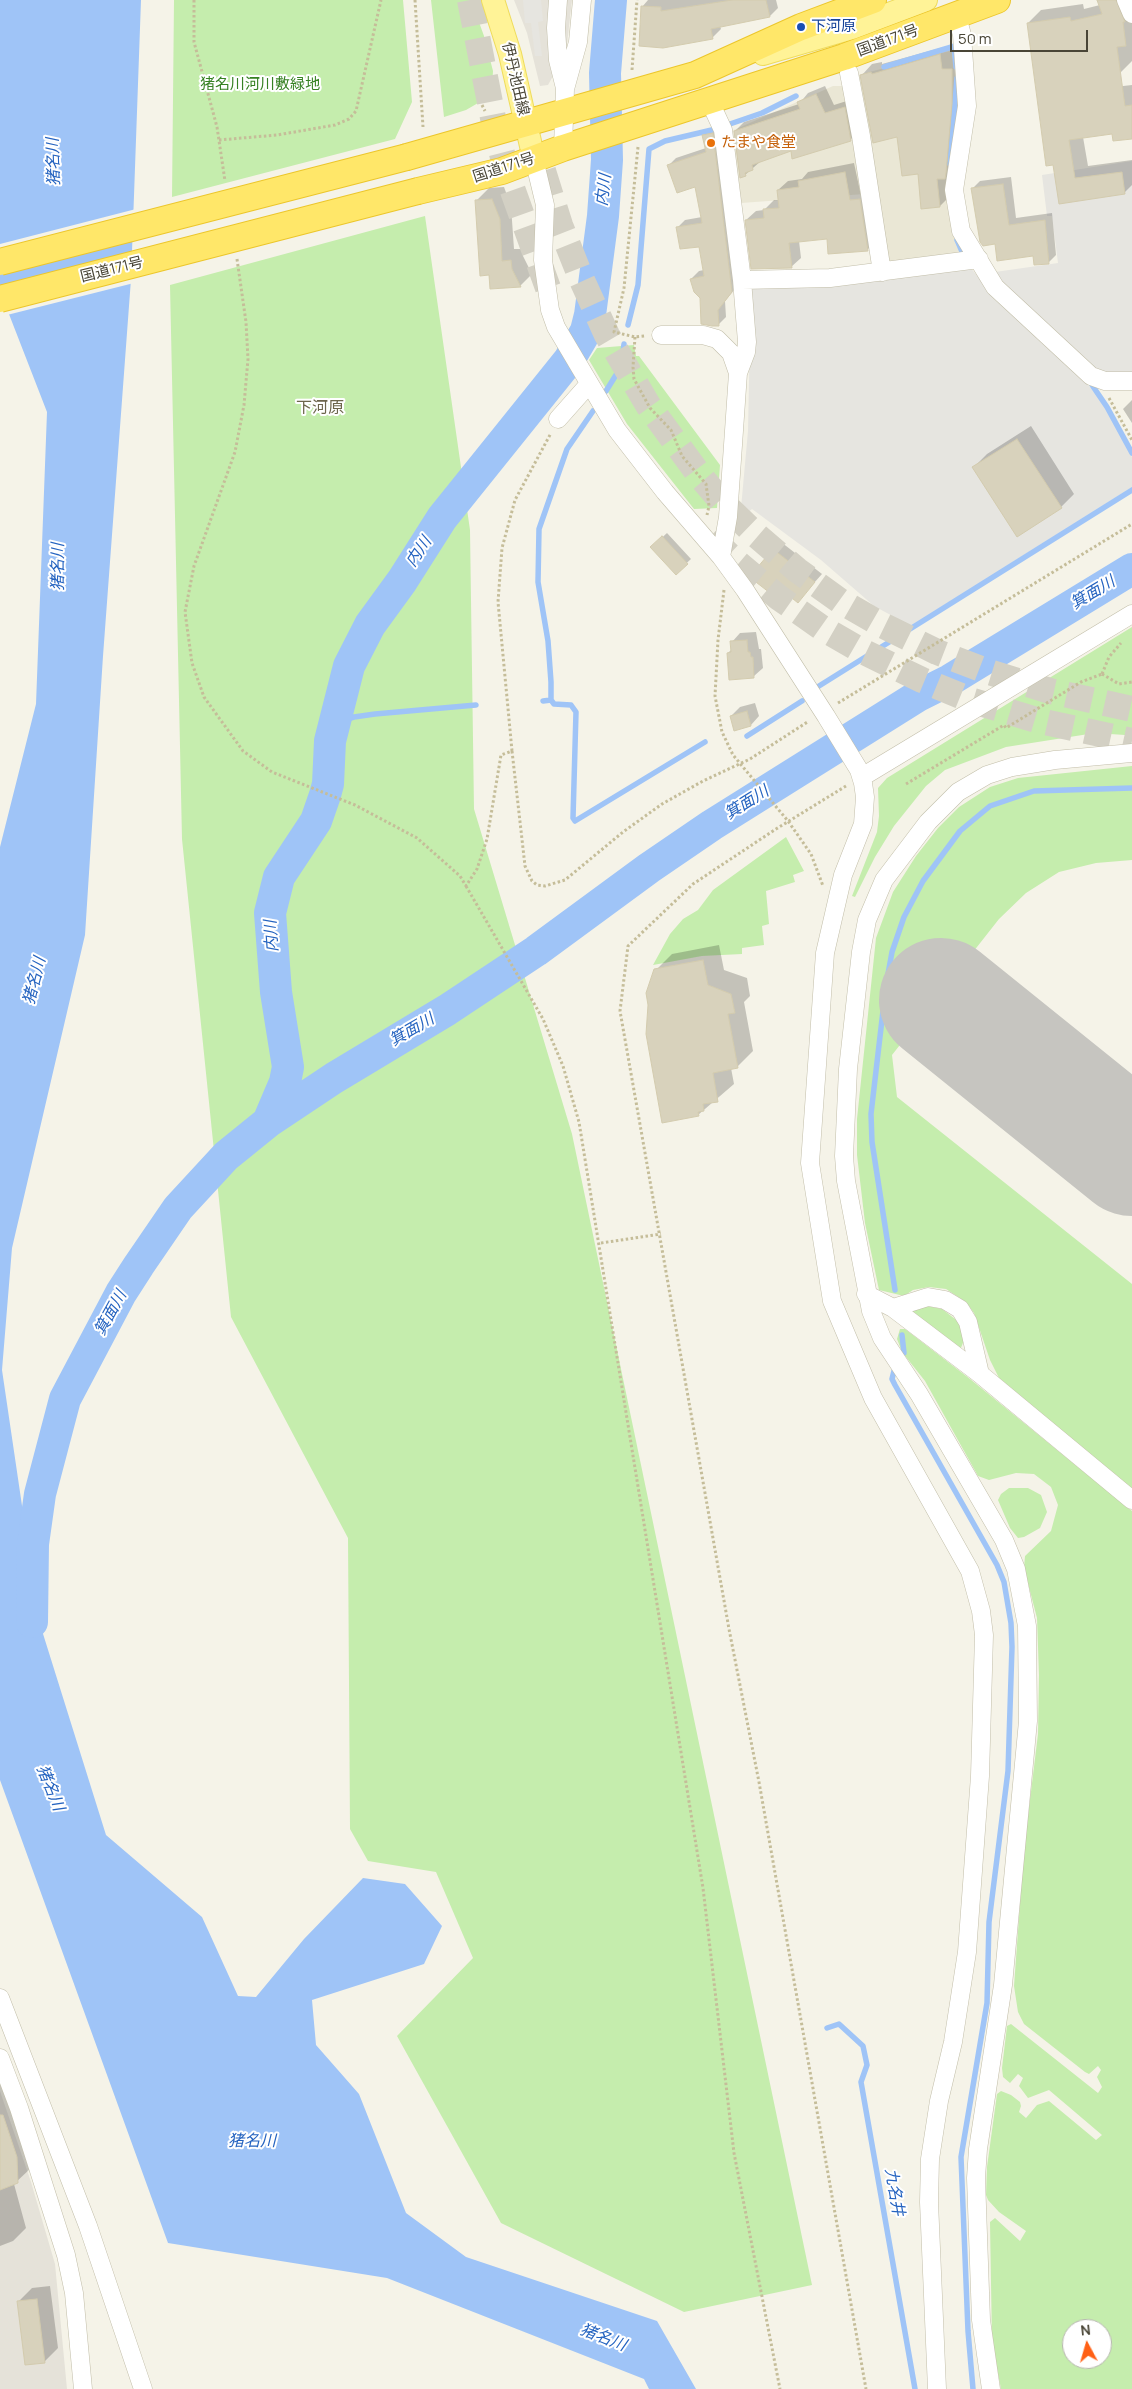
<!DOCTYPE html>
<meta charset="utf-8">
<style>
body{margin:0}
#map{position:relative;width:1132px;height:2389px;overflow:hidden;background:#f5f3e8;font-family:Manrope,sans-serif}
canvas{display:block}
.north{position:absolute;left:1062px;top:2319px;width:50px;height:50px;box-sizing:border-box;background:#fff;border:1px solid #b6b5af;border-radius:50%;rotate:354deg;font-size:14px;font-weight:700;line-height:20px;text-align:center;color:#494536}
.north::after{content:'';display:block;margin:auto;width:18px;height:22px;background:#ff6015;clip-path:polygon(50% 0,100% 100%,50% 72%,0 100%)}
.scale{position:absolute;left:950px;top:30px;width:138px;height:22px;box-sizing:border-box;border:2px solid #494536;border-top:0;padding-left:6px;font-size:15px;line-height:18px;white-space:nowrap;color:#494536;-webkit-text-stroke:4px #fff;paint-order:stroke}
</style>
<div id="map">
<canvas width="1132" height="2389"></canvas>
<div class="north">N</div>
<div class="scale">50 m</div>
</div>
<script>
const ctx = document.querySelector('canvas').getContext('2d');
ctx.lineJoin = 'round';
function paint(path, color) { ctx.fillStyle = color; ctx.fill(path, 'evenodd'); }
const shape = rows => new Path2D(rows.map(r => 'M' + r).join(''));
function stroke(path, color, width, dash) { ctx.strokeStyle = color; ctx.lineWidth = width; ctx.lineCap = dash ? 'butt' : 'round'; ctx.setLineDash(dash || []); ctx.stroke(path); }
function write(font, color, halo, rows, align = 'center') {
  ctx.font = font + ' Manrope,"Noto Sans JP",sans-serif'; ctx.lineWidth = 4; ctx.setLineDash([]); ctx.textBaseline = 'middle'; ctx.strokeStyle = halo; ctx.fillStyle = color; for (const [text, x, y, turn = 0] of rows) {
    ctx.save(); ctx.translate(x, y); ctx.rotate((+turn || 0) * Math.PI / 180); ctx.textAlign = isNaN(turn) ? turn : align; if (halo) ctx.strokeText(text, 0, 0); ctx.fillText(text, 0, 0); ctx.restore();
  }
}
const residential = shape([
 [953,50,956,90,947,178,954,237,961,254,886,267,854,76],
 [833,86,849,86,865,194,741,203,738,201,727,133]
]);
const industrial = shape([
 [514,0,572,0,567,44,562,60,548,85,540,86,527,33],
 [0,2091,31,2182,55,2264,67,2389,0,2389]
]);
const green = shape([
 [174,0,403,0,412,102,395,139,172,197],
 [431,0,471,0,484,36,493,71,492,88,485,99,466,110,444,117],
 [425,216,470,530,474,809,572,1134,812,2285,684,2312,501,2223,397,2036,473,1958,436,1872,368,1861,350,1829,348,1538,231,1317,182,839,170,285],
 [634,345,636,356,639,356,720,465,717,508,694,509,627,424,589,360,597,348],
 [1132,627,1132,729,1127,728,1125,735,1095,733,1006,747,945,770,926,786,894,826,875,857,855,897,852,896,877,832,879,816,878,788,887,778],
 [1132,766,1132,860,1096,863,1059,872,1026,893,999,919,892,1055,897,1097,1132,1284,1132,1490,999,1378,990,1360,974,1313,966,1302,946,1289,929,1287,913,1290,904,1296,879,1290,865,1223,857,1155,857,1119,876,938,893,892,916,856,938,828,959,807,990,787,1018,778],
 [786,837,804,871,793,875,795,882,766,891,769,924,762,926,764,945,742,948,742,954,702,956,653,965,670,934,683,919,698,910,713,890],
 [922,1305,942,1309,959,1322,965,1338,960,1350,910,1311],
 [900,1329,905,1329,970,1379,1132,1511,1132,2389,1001,2389,992,2343,990,2222,995,2218,1020,2241,1026,2231,999,2212,988,2200,986,2195,987,2167,997,2094,1001,2091,1011,2095,1020,2102,1021,2106,1019,2112,1026,2118,1037,2105,1049,2101,1096,2140,1102,2135,1049,2090,1028,2098,1019,2086,1023,2078,1018,2074,1010,2083,1003,2077,1002,2068,1007,2026,1011,2024,1098,2093,1102,2087,1097,2077,1101,2070,1098,2066,1089,2074,1085,2072,1024,2024,1018,2012,1014,1986,1024,1849,1038,1734,1039,1675,1037,1618,1024,1568,1025,1556,1051,1531,1058,1505,1051,1487,1034,1474,1016,1473,989,1480,978,1476,925,1381,902,1352,897,1339],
 [1072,2329,1102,2329,1102,2359,1072,2359],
 [1028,1488,1041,1495,1047,1512,1040,1528,1024,1537,1018,1538,1010,1528,998,1500,1001,1494,1009,1488]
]);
const parking = shape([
 [516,0,541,0,543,21,538,22,542,56,535,56,531,23,525,23,523,0],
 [1132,161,1132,377,1099,376,1006,294,995,272,1058,263,1052,216,1047,216,1042,175],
 [969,266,995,297,1073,368,1102,401,1132,457,1132,487,911,626,874,606,821,560,752,509,740,519,748,431,751,284]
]);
const water = shape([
 [0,0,141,0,131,279,103,656,85,935,12,1248,2,1370,39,1621,106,1835,202,1917,238,1996,256,1997,304,1939,363,1878,405,1884,442,1926,424,1964,312,2000,316,2045,359,2094,406,2213,466,2257,657,2321,696,2389,649,2389,644,2379,387,2278,168,2243,0,1780,0,847,36,704,47,412,0,291]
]);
const pier = shape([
 [136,209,135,238,0,272,0,244],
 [135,254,134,283,7,315,0,298]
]);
const shadow = shape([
 [648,0,776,0,778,8,770,16,720,26,721,29,712,38,642,7],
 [1098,0,1132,0,1132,61,1120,73,1070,92,1132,85,1132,137,1113,132,1083,137,1088,166,1132,160,1132,185,1124,193,1060,202,1028,23,1041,10,1083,4,1084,9,1100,5],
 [951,45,953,59,962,59,955,167,950,196,940,206,862,75,872,64,882,62,882,64],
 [825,86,834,105,853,99,859,131,850,140,792,150,762,160,745,175,735,131,744,122,799,104,808,93],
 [720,126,739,284,725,301,726,317,718,325,691,279,699,271,704,270,700,245,678,227,685,220,702,217,696,186,669,165,676,158,706,148,704,135,711,128],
 [854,163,860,191,869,190,877,240,867,250,828,238,799,241,801,258,791,267,746,220,756,211,764,210,774,200,779,200,778,190,788,181,802,179,808,172],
 [1011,177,1016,218,1052,213,1056,255,1049,262,1034,255,996,243,972,189,980,181],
 [504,187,511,206,514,249,523,249,523,256,532,274,520,286,491,288,477,200,489,188],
 [1132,400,1132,423,1123,409],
 [1031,426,1074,494,1061,507,974,467,987,454],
 [667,533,691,559,676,573,652,547],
 [781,542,822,574,798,601,777,584,770,592,773,549],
 [756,632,759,649,761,649,763,668,754,676,728,653,732,649,732,642,740,633],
 [755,703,759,716,751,725,731,716,740,707],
 [719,945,724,970,747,978,750,996,744,1002,753,1051,737,1067,731,1068,734,1084,698,1115,656,970,672,954],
 [9,2081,31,2168,14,2184,26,2228,13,2241,0,2246,0,2083],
 [50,2286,58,2348,44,2362,18,2302,32,2288]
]);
const stream = shape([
 [954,46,956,67],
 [884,67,955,46],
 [727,125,762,113,796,96],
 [950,164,957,78],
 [957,240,963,254],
 [628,325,638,285,649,149,665,141,716,129],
 [1092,385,1107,407,1132,453],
 [606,391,621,367,624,344],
 [819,686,1132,490],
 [551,700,554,704,571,705,576,712,573,818,575,821,705,742],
 [543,701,551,700,551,682,548,641,538,582,539,529,567,449,593,411],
 [334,723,354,717,375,714,476,705],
 [747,736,802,701],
 [895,1290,872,1142,871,1114,886,985,892,952,904,917,923,881,960,831,990,806,1034,791,1132,788],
 [902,1335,904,1353],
 [894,1371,892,1379,895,1385,997,1565,1004,1582,1011,1623,1012,1647,1008,1771,989,1922,987,2003,961,2157,968,2331,973,2389],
 [827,2028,839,2024,863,2046,867,2065,861,2082,915,2389]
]);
const river = shape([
 [268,1122,285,1082,288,1067,276,992,270,913,279,877,316,821,325,795,328,784,330,741,349,666,370,625,402,581,442,518,569,360,586,331,590,315,603,216,607,160,605,73,611,0],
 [32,1622,33,1544,40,1494,65,1399,121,1293,139,1265,178,1208,226,1156,268,1122,334,1078,447,1010,536,951,649,868,712,825,918,696,950,680,1132,569]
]);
const runway = shape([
 [941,1000,1132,1154]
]);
const building = shape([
 [732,0,766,0,770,17,711,29,713,39,663,48,639,46,641,6,661,7,661,11,732,0],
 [1097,0,1116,0,1125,22,1123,22,1126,46,1117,47,1125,106,1132,105,1132,139,1113,141,1112,134,1069,140,1075,178,1122,172,1125,194,1059,204,1053,165,1046,166,1027,23,1070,17,1071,21,1102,14,1097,0],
 [940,54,942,69,952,69,952,104,946,173,945,179,937,179,940,207,921,209,918,174,902,176,897,137,873,143,860,75,871,72,872,74,940,54],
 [816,94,825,113,845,107,851,141,792,159,791,151,752,165,753,170,745,173,746,176,740,178,734,131,800,109,797,102,816,94],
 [713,133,732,292,718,310,719,326,712,326,701,324,700,298,694,292,690,279,704,276,699,247,680,249,676,227,702,223,695,187,677,193,667,165,706,152,702,135,713,133],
 [845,172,850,200,860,199,868,251,828,254,827,239,789,243,792,268,751,269,745,220,764,218,763,209,779,208,777,190,799,187,798,181,845,172],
 [1003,184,1009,225,1045,220,1049,264,1034,265,1033,256,997,261,995,244,983,246,980,242,971,188,1003,184],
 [492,199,500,219,502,261,511,260,512,269,521,287,490,289,489,275,480,276,475,200,492,199],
 [1017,439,1062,508,1017,537,972,467,1017,439],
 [662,536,688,564,676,575,650,547,662,536],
 [773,549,815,582,798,603,776,585,770,593,752,579,758,571,756,569,773,549],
 [747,640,748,652,750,652,751,657,753,657,754,678,729,680,727,653,731,652,730,641,747,640],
 [747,711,751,726,734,731,730,716,747,711],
 [703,960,708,985,731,994,735,1013,728,1014,738,1068,713,1073,718,1102,703,1104,704,1111,698,1112,699,1116,662,1123,646,1034,648,1005,646,993,654,969,703,960],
 [0,2115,3,2115,17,2157,18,2183,0,2190,0,2115],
 [37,2299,45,2363,25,2365,17,2301,37,2299]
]);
const highwayTunnel = shape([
 [470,0,493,118,508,177,548,288],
 [543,171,560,225,581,278,607,335,648,405,700,476,723,503,756,535,797,570,840,601,880,624,937,652,986,671,1050,691,1132,709],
 [710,537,734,560,778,597,822,628,862,651,922,680,973,701,1040,721,1132,741]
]);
const path = shape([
 [194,0,194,42,217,127,225,181],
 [415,0,423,127],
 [632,70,637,0],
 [482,105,485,111],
 [219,140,277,135,335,125,349,119,356,111,381,0],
 [638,147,624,288,614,332,635,337,645,336],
 [237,259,246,322,248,359,244,405,235,452,194,566,185,612,192,663,204,697,243,751,272,772,355,805,417,838,460,876,466,886,477,869,487,839,501,755,512,751,525,866,532,881,537,885,545,886,565,880,623,832,662,804,703,781,750,759,809,721],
 [635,337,633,367,634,379,650,408,671,430,682,456,706,484,709,506,707,515],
 [1109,398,1132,440],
 [724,590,718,640,715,696,722,732,733,755,788,821,811,854,823,886],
 [1102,674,1109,657,1121,643],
 [1102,674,1119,684,1132,682],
 [838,703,1132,524],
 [512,751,498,602,502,548,515,500,551,433],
 [906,784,1004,725,1006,728,1081,682,1102,674],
 [846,786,776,829,693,884,628,946,620,1011,729,1629,759,1782,866,2389],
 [466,886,543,1019,563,1066,579,1122,703,1888,734,2153,780,2389],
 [601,1243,661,1234]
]);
const minor = shape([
 [558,0,556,28,558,60,565,88],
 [1126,0,1132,14],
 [957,16,962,35,967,106,954,190,961,231,995,287,1091,376,1105,381,1132,381],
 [849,73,861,136,882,272],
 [710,102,723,130,742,280,747,342,746,352,738,373],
 [563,148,565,89,578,42,582,0],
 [534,159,545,205,543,260,550,310,556,327,617,430,665,492,721,557,745,590,826,716,859,770,863,783,865,797,863,824,843,875,825,953,810,1163,832,1301,873,1398,970,1571,981,1611,984,1635,980,1776,967,1952,953,2042,939,2101,930,2159,929,2202,937,2389],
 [742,280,830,278,979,259],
 [661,335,703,335,717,339,731,353,738,373,728,517,721,557],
 [558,419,589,384],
 [862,777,1132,614],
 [866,1294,893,1308,980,1374,1132,1500],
 [893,1308,928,1297,945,1300,960,1309,968,1322,980,1374],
 [0,1998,88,2226,143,2389],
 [0,2058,19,2108,66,2255,74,2293,83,2389],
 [991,2389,981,2320,976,2178,978,2149,1003,1985,1028,1721,1027,1626,1016,1569,1004,1540,919,1394,882,1338,871,1311,846,1181,844,1156,848,1069,861,952,867,920,884,880,928,822,958,792,987,775,1012,767,1055,760,1132,753]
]);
const major = shape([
 [493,0,510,54,534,159],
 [763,54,852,28,926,0]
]);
const highway = shape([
 [407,157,695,75,801,27,873,0],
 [418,191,502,171,563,148,844,57,997,0]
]);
const highwayBridge = shape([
 [0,262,407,157],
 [0,299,418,191]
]);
const markers = [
 [801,27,5,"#1a4fb4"],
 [711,143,5,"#e8710a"]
];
const transitNames = [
 ["下河原",811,27]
];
const streetNames = [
 ["国道171号",888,41,-20],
 ["伊丹池田線",515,79,77],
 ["国道171号",504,168,-18],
 ["国道171号",112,270,-14]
];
const parkNames = [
 ["猪名川河川敷緑地",260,85]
];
const foodNames = [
 ["たまや食堂",721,143]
];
const waterNames = [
 ["猪名川",54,162,-92],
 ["内川",604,190,-83],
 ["内川",419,552,-56],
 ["猪名川",59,567,-90],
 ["箕面川",1093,593,-31],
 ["箕面川",747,803,-32],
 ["内川",272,936,-94],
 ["猪名川",35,981,-76],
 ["箕面川",412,1030,-30],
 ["箕面川",111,1313,-61],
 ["猪名川",50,1788,68],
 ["猪名川",252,2142],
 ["九名井",894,2192,80],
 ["猪名川",603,2338,21]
];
const neighbourhoodNames = [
 ["下河原",320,409]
];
paint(residential, '#eae7d5');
paint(industrial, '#e5e2d9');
paint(green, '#c5edad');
paint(parking, '#e6e5e0');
paint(water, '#9fc4f7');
paint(pier, '#f5f3e8');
paint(shadow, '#0003');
stroke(stream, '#9fc4f7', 5.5);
stroke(river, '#9fc4f7', 32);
stroke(runway, '#c6c5c0', 124);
paint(building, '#d8d2bc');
stroke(building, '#d3cbae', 1);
stroke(highwayTunnel, '#d3d0c4', 26, [26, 13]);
stroke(minor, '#c2bea9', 19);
stroke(major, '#efdc5c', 24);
stroke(highway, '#ecc62b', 28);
stroke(path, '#c5bd99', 3, [2.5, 2.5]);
stroke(minor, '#fff', 18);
stroke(major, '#fff397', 22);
stroke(highway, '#ffe769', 26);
stroke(highwayBridge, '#ecc62b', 28, []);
stroke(highwayBridge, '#ffe769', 26);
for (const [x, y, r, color] of markers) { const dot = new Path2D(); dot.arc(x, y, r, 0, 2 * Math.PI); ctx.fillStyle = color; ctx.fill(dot); stroke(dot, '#fff', 2); }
write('15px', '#164399', '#fff', transitNames, 'left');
write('15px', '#494536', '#fff', streetNames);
write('15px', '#368123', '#fff', parkNames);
write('15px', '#c56008', '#fff', foodNames, 'left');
write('italic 16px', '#2463c0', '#fff', waterNames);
write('16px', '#6d654c', '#fff', neighbourhoodNames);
</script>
